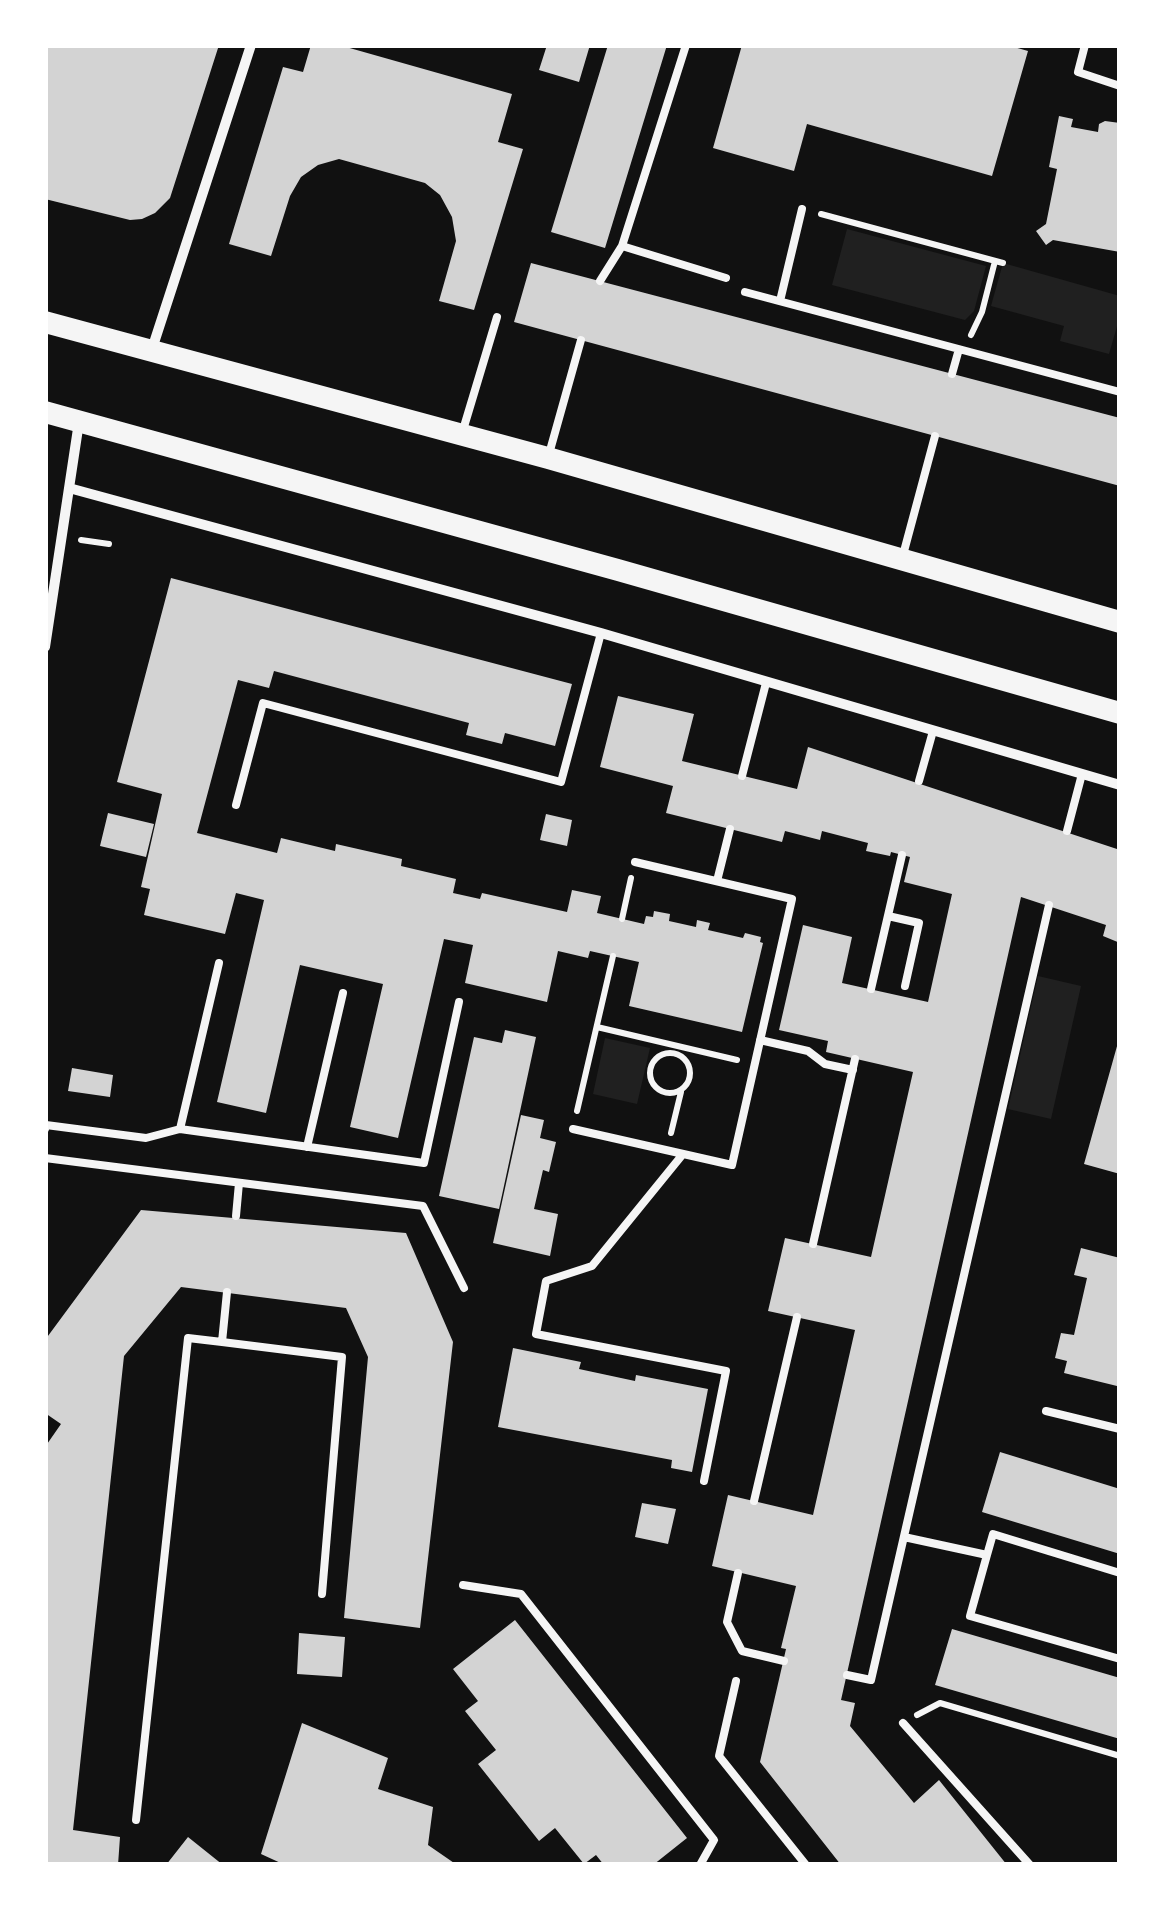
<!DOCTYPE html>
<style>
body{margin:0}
#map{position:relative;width:1165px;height:1910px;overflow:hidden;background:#111;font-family:"Noto Sans",sans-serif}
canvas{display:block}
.frame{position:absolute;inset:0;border:48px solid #fff;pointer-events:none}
</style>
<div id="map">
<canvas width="1165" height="1910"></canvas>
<div class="frame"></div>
</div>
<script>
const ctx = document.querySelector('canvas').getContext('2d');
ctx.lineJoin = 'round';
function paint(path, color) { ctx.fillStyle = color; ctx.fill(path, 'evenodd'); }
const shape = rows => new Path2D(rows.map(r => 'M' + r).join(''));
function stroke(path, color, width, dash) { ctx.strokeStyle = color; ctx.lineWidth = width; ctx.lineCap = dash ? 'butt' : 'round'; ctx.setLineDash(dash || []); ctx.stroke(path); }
const green = shape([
 [847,229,986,266,974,311,965,320,832,285],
 [1003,263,1120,296,1120,316,1109,354,1060,341,1064,326,991,306],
 [1038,976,1081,986,1051,1119,1008,1109],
 [605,1038,650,1048,637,1104,593,1094]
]);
const building = shape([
 [45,45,219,45,170,198,155,213,142,219,130,220,45,199],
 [311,45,339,45,512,94,498,142,523,149,474,310,439,301,456,241,452,217,440,195,425,183,339,159,318,165,301,177,290,196,271,256,229,244,283,67,303,72],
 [547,45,590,45,579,82,539,70],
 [608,45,667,45,605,248,551,232],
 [742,45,1007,45,1028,51,992,176,807,124,794,171,713,148],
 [1059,116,1073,119,1071,127,1098,132,1099,124,1105,121,1120,123,1120,252,1053,240,1046,245,1036,231,1046,224,1057,169,1049,167],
 [531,263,1120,418,1120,486,514,322],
 [171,578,572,684,555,746,505,733,502,744,466,735,469,723,274,671,269,688,238,680,197,833,277,853,281,838,335,851,336,844,402,859,401,866,456,879,453,893,480,899,482,893,567,912,572,890,601,896,597,913,644,924,646,916,653,917,654,911,670,914,669,921,696,927,697,920,710,923,708,930,743,938,745,933,761,937,760,942,763,943,742,1032,629,1006,639,962,590,951,588,958,558,951,547,1002,465,983,473,945,444,939,398,1138,350,1127,383,984,300,965,266,1113,217,1102,264,900,236,893,225,934,144,915,150,889,141,887,162,794,117,782],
 [618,696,694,714,682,761,797,789,808,747,1120,850,1120,943,1103,936,1106,925,1021,897,841,1700,855,1703,850,1726,914,1803,939,1780,1007,1865,841,1865,760,1762,786,1649,781,1648,796,1586,712,1566,728,1495,813,1515,855,1330,768,1311,785,1238,871,1257,913,1072,826,1052,828,1041,779,1030,803,925,852,937,842,983,928,1002,952,894,904,882,910,857,891,852,890,856,866,851,868,843,822,831,820,840,785,831,782,842,666,813,673,786,600,767],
 [108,813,154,824,146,857,100,846],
 [546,814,572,820,567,846,540,840],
 [505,1030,536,1037,499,1209,439,1196,474,1037,502,1043],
 [1119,1039,1120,1039,1120,1174,1084,1164],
 [72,1068,113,1075,110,1097,68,1091],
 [521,1115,544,1120,540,1138,556,1142,549,1172,543,1170,534,1209,558,1214,550,1256,493,1243],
 [141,1210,406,1233,453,1342,420,1628,344,1618,368,1357,346,1308,181,1287,124,1356,73,1830,120,1837,118,1865,45,1865,45,1447,61,1424,45,1413,45,1340],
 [1081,1248,1120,1258,1120,1375,1117,1386,1064,1373,1067,1361,1055,1358,1061,1333,1074,1335,1087,1278,1074,1275],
 [513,1348,581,1362,579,1369,635,1381,636,1375,708,1389,692,1472,671,1468,672,1460,498,1427],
 [1000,1452,1120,1489,1120,1554,982,1512],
 [642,1503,676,1509,668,1544,635,1537],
 [515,1620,687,1838,653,1865,604,1865,596,1855,584,1864,555,1828,539,1841,478,1764,496,1750,465,1711,478,1701,453,1669],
 [952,1629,1120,1678,1120,1739,935,1685],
 [299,1633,345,1637,342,1677,297,1674],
 [302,1723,388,1758,378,1789,433,1807,428,1845,457,1865,285,1865,261,1854],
 [188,1837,223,1865,166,1865]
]);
const path = shape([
 [821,214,1003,263],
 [971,335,982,312,995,261],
 [81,540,109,544],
 [622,919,631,878],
 [597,1027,737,1060],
 '650 1073a20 20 0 1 1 40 0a20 20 0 1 1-40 0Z',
 [577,1111,613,956],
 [671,1133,681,1092],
 [917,1715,940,1703,1120,1756]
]);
const service = shape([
 [1085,45,1078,72,1120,86],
 [622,246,686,45],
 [600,281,622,246,726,278],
 [745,292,1120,392],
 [780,301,802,209],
 [952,374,959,349],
 [463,430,497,317],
 [549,454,581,340],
 [903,555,935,436],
 [742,776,766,683],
 [919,781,933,731],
 [236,805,263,703,561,782,601,633],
 [1067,831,1082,774],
 [717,881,730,829],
 [888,916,919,923,905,986],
 [871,989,902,855],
 [760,1040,808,1051,825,1064,853,1070],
 [45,1129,46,1125,146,1138,180,1129,424,1163,459,1002],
 [180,1129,219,963],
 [573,1129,732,1165,792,899,635,862],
 [307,1147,343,993],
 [683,1154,592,1266,546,1281,536,1334,726,1371,704,1481],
 [45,1158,423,1206,464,1288],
 [236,1216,239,1183],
 [813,1244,855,1059],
 [222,1342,342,1357,322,1594],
 [1046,1411,1120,1429],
 [754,1501,797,1317],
 [904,1537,987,1555,970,1616,1120,1659],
 [987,1555,993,1534,1120,1573],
 [738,1573,727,1622,742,1651,784,1661],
 [463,1585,521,1594,714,1840,700,1865],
 [847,1675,871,1680,1049,905],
 [736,1681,719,1756,806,1865],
 [903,1723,1030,1865],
 [136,1820,188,1338,222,1342,227,1292]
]);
const minor = shape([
 [152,349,251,45],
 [69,488,601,633,1120,785],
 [45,647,79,422]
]);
const primary = shape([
 [45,322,548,458,1120,622],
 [45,412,618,570,1120,713]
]);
paint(green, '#202020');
paint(building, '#d3d3d3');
stroke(path, '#f5f5f5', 6);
stroke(service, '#f5f5f5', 8);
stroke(minor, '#f5f5f5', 10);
stroke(primary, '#f5f5f5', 22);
</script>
